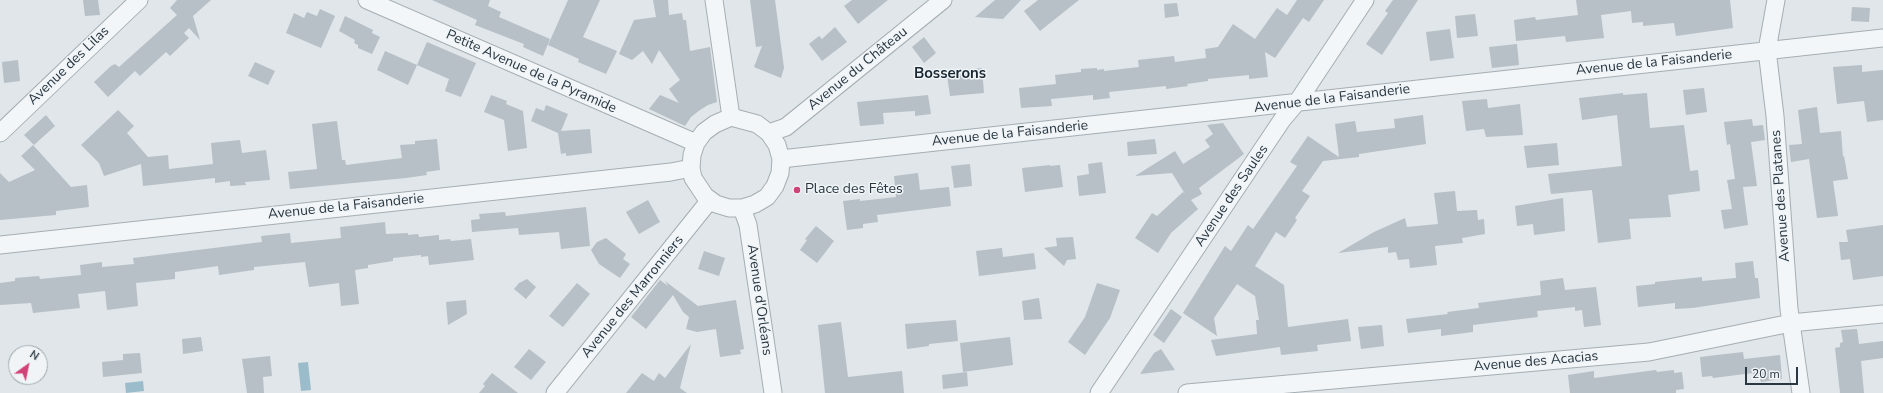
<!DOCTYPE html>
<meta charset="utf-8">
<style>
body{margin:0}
#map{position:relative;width:1883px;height:393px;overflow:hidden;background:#e0e6e9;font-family:"Nunito Sans",sans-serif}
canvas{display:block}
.north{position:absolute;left:8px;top:345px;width:40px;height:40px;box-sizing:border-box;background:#f0f4f7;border:1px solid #a0a8ae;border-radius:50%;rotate:33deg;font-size:11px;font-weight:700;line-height:16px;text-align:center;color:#283741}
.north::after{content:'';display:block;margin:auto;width:14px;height:18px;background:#d24177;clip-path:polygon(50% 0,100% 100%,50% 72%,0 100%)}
.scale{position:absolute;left:1745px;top:367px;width:53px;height:18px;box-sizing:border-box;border:2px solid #283741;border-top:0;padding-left:5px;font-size:12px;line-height:14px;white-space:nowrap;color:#283741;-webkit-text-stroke:3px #f0f4f7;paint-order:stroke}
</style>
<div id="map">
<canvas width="1883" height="393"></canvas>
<div class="north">N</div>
<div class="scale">20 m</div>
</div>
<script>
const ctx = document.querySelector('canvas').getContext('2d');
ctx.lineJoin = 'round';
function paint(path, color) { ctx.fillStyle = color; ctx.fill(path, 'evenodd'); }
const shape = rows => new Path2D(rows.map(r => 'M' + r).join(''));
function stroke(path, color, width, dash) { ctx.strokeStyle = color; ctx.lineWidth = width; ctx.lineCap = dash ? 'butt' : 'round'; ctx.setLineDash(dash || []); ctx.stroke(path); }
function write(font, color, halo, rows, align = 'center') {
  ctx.font = font + ' "Nunito Sans",sans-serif'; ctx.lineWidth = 3; ctx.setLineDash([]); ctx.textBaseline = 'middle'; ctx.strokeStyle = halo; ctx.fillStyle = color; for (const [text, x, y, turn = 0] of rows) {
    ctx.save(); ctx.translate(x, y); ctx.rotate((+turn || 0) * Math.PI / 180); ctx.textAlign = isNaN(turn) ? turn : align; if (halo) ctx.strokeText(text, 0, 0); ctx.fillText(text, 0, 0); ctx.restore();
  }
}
const water = shape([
 [308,362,311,390,301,391,298,363],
 [143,381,144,391,126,393,125,383]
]);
const building = shape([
 [83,0,98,0,100,15,85,16],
 [177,0,211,0,193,16,200,40,189,28,184,33,189,38,170,56,166,52,140,76,135,71,108,97,94,82,111,66,115,64,119,67,177,15,170,8],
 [432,0,490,0,488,6,501,12,499,17,550,39,543,56,523,47,524,44,475,25,477,20],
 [568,0,600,0,583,37,617,51,606,74,578,62,579,59,548,45],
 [653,0,668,0,669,15,682,13,683,20,686,20,690,51,710,47,717,102,708,105,700,110,691,117,685,126,649,109,660,95,679,103,669,89,680,80,659,50,652,64,643,51,632,60,619,54,634,20,656,17],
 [750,0,775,0,784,68,781,78,754,67,762,46,756,47],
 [852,0,888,0,858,24,844,6],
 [995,0,1021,0,1003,19,975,17],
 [1038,0,1079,0,1040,31,1024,11],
 [1297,0,1324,0,1309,22,1303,18,1275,58,1265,52,1268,77,1249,79,1249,75,1208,79,1208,81,1187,84,1188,86,1166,89,1166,86,1109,92,1110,98,1093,100,1093,95,1051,99,1052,106,1021,108,1019,88,1056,84,1055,75,1081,72,1081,69,1097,68,1097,70,1104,69,1104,71,1139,67,1138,60,1174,56,1175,62,1206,58,1205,49,1218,47,1233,24,1255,39,1277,8,1287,15],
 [1393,0,1418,0,1382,55,1366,44,1388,13,1385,11],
 [1576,0,1730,0,1733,28,1676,36,1674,23,1643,26,1643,22,1632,23,1631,11,1601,15,1604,38,1566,42,1565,36,1516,41,1514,20,1535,17,1536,20,1578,15],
 [1177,3,1179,16,1165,18,1164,4],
 [1852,7,1870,8,1869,22,1851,21],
 [320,9,335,16,321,48,286,33,294,13,304,18,307,12,317,16],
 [1475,14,1478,36,1457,38,1455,16],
 [345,16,373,30,372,33,380,37,372,54,358,48,358,45,354,43,355,40,339,31],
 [835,27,847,42,822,61,809,44,819,36,822,39],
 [1450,29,1454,58,1430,61,1426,32],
 [924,37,936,53,924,63,912,47],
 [427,42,476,63,461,97,445,91,449,79,417,65],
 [1517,44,1519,65,1492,68,1489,47],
 [385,51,417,65,408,85,377,70],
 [18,60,20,81,4,83,2,62],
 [255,62,275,71,268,85,248,76],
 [1862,65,1862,72,1883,70,1883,120,1867,122,1864,101,1837,104,1833,67],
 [982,68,984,93,950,96,947,75,965,74,965,70],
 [1704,88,1707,112,1686,115,1683,90],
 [1623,93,1623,95,1647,93,1650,128,1684,125,1690,171,1698,170,1700,191,1668,195,1671,217,1629,219,1631,239,1598,243,1592,190,1551,194,1548,174,1622,166,1617,115,1582,120,1579,98],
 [491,95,507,101,506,104,523,111,527,148,508,151,504,120,484,112],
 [928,95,931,114,915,116,915,111,883,113,884,124,860,126,857,102],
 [1487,99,1488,108,1520,104,1523,135,1486,137,1484,129,1466,131,1462,101],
 [546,105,568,114,561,131,590,129,592,153,566,156,566,153,561,154,558,133,531,121,536,108,544,111],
 [1817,107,1820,133,1841,131,1843,157,1844,156,1848,179,1833,181,1838,216,1817,218,1809,159,1791,162,1789,145,1802,144,1798,110],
 [118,110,134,126,127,133,148,157,168,155,169,169,213,164,211,143,240,140,242,153,266,150,270,180,245,182,246,185,230,186,230,181,215,183,215,178,143,186,141,164,104,176,99,163,81,145],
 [46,115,55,126,34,145,24,135],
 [1423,115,1426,144,1359,154,1359,157,1323,161,1302,191,1310,196,1295,218,1297,220,1285,238,1276,232,1255,266,1284,285,1288,327,1348,319,1351,341,1317,345,1318,351,1281,355,1280,347,1216,356,1211,340,1257,334,1256,320,1259,320,1255,296,1237,284,1214,318,1217,336,1183,313,1225,246,1231,251,1248,225,1253,229,1297,166,1290,162,1308,136,1339,157,1335,124,1355,121,1357,132,1395,128,1394,119],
 [1752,119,1753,126,1763,125,1765,140,1751,142,1757,186,1743,187,1748,225,1724,229,1721,210,1732,209,1727,180,1735,179,1730,144,1727,145,1724,122],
 [337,121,342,160,345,160,346,165,402,158,400,145,415,144,415,141,437,139,440,170,426,172,427,175,406,178,290,189,288,172,317,169,312,124],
 [1223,123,1244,154,1199,188,1202,194,1191,200,1198,209,1171,233,1158,253,1135,238,1152,213,1157,216,1183,192,1185,194,1172,173,1135,176,1175,151,1183,164,1210,147,1205,140,1213,134,1207,125],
 [1155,139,1157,154,1128,156,1127,142],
 [1557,143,1559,165,1527,168,1524,146],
 [33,145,71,187,87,185,89,207,56,211,56,215,0,220,0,173,9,182,35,170,21,156],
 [1102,162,1106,193,1079,196,1077,176,1089,174,1088,164],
 [970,164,972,186,954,188,951,166],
 [1050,165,1050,166,1060,165,1063,187,1025,192,1022,168],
 [918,173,920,190,949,187,951,206,877,215,878,222,863,224,863,228,847,230,843,201,860,199,860,201,896,197,894,176],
 [1455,191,1457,211,1477,210,1478,220,1484,219,1485,234,1462,238,1463,243,1435,246,1437,265,1410,268,1409,259,1398,260,1396,252,1388,253,1388,247,1338,253,1374,232,1405,218,1407,227,1438,224,1434,193],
 [1563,198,1565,231,1534,235,1533,224,1517,226,1515,206],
 [648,200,660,222,639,234,626,212],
 [586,207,590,246,561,249,559,232,519,235,518,228,472,232,471,220,480,219,479,214,505,212,506,216],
 [385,222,386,234,408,233,408,235,418,234,419,237,439,235,439,240,450,239,451,241,471,239,474,260,429,265,428,256,421,257,421,255,393,258,393,261,368,265,368,268,355,270,359,304,341,306,339,283,309,287,305,262,254,267,254,270,219,275,218,266,175,272,175,279,136,283,138,306,107,310,105,291,78,294,80,308,33,313,31,303,0,305,0,283,15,281,15,278,39,276,40,279,81,275,80,265,102,262,102,267,134,264,133,258,262,242,261,236,290,233,291,243,341,238,340,227],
 [1883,225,1883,276,1853,280,1850,259,1841,260,1839,242,1848,242,1846,230],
 [816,226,834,241,817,263,800,250,807,240,805,239],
 [1073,237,1076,259,1067,260,1064,266,1044,248,1057,246,1056,238],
 [606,238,626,254,623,259,630,264,620,278,599,264,591,250,597,242],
 [1002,248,1003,257,1034,253,1036,269,979,276,976,251],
 [704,251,725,258,719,276,698,269],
 [1753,261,1755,278,1758,278,1760,298,1692,308,1675,309,1675,303,1638,307,1636,286,1655,284,1655,282,1702,277,1702,281,1736,278,1735,263],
 [1563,278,1565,290,1596,287,1601,325,1584,327,1582,310,1575,311,1575,307,1537,311,1538,317,1473,325,1473,332,1441,336,1441,329,1408,333,1406,319,1448,314,1447,312,1479,308,1478,303,1541,295,1540,281],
 [527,279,536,287,526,299,514,289,519,283],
 [660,280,668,286,665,281,698,306,736,300,744,349,740,350,741,354,720,357,716,329,697,332,686,329,689,317,683,312,673,295,646,329,631,317],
 [577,283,590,294,563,327,549,316],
 [1097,283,1120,290,1110,318,1085,355,1068,342,1085,317],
 [1039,298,1042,319,1024,320,1022,301],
 [466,300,467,314,448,325,446,302],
 [1171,309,1182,317,1164,343,1153,335],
 [956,320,958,341,929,344,929,346,907,349,905,324],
 [841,322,848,377,902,371,904,393,825,393,818,325],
 [1382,325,1384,346,1361,349,1358,327],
 [1857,329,1859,344,1883,341,1883,358,1861,361,1864,393,1840,393,1835,348,1840,347,1840,343,1843,342,1841,330],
 [201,337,203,351,183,354,182,339],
 [1010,337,1013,365,963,372,960,343],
 [691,344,680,388,687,393,626,393,642,373,654,381,659,373,665,378],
 [529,349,546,362,531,380,514,367],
 [1161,349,1175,370,1140,374,1154,353],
 [1743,352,1744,359,1780,355,1782,379,1761,382,1760,379,1754,379,1753,373,1713,378,1712,376,1702,377,1700,357],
 [140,353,142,373,103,377,102,362,123,360,123,354],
 [270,356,272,376,263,377,264,393,247,393,242,359],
 [1656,370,1657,372,1674,370,1674,373,1682,372,1684,389,1676,390,1676,393,1570,393,1568,375,1594,371,1594,378],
 [967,372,968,386,943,389,942,375],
 [492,373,518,393,479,393,485,386,483,384]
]);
const minor = shape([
 [367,0,696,143],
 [714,0,731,117],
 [1776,0,1767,50,1775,116,1789,309,1801,393],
 [731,117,757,124,769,133,777,145,781,159,780,173,775,186,767,197,755,204,742,208,729,208,716,204,705,196,693,178,691,168,692,155,696,143,704,132,715,124,731,117],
 [0,133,139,0],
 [769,133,786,127,943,0],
 [781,159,1883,38],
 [742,208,748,225,773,393],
 [0,245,671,172,691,168],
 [555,393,710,200],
 [1099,393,1282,120,1298,101,1365,0],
 [1187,393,1649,352,1791,323,1883,314]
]);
const markers = [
 [797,190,4,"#d24177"]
];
const streetNames = [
 ["Avenue de la Faisanderie",1654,63,-6],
 ["Avenue des Lilas",69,66,-44],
 ["Avenue du Château",858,69,-39],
 ["Petite Avenue de la Pyramide",531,72,24],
 ["Avenue de la Faisanderie",1332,99,-7],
 ["Avenue de la Faisanderie",1010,134,-6],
 ["Avenue des Saules",1232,196,-56],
 ["Avenue des Platanes",1781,196,-94],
 ["Avenue de la Faisanderie",346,207,-6],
 ["Avenue des Marronniers",633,297,-51],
 ["Avenue d'Orléans",759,300,82],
 ["Avenue des Acacias",1536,362,-5]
];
const poiNames = [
 ["Place des Fêtes",805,190]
];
const neighbourhoodNames = [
 ["Bosserons",950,74]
];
paint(water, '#9abccb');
paint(building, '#b7c0c6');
stroke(minor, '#a5aeb3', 19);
stroke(minor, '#f3f6f8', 17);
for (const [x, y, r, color] of markers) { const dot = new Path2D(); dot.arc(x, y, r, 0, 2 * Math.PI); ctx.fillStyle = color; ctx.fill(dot); stroke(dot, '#f0f4f7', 1.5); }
write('14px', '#283741', '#f0f4f7', streetNames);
write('14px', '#283741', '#f0f4f7', poiNames, 'left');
write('bold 15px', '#1a2832', '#f0f4f7', neighbourhoodNames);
</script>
